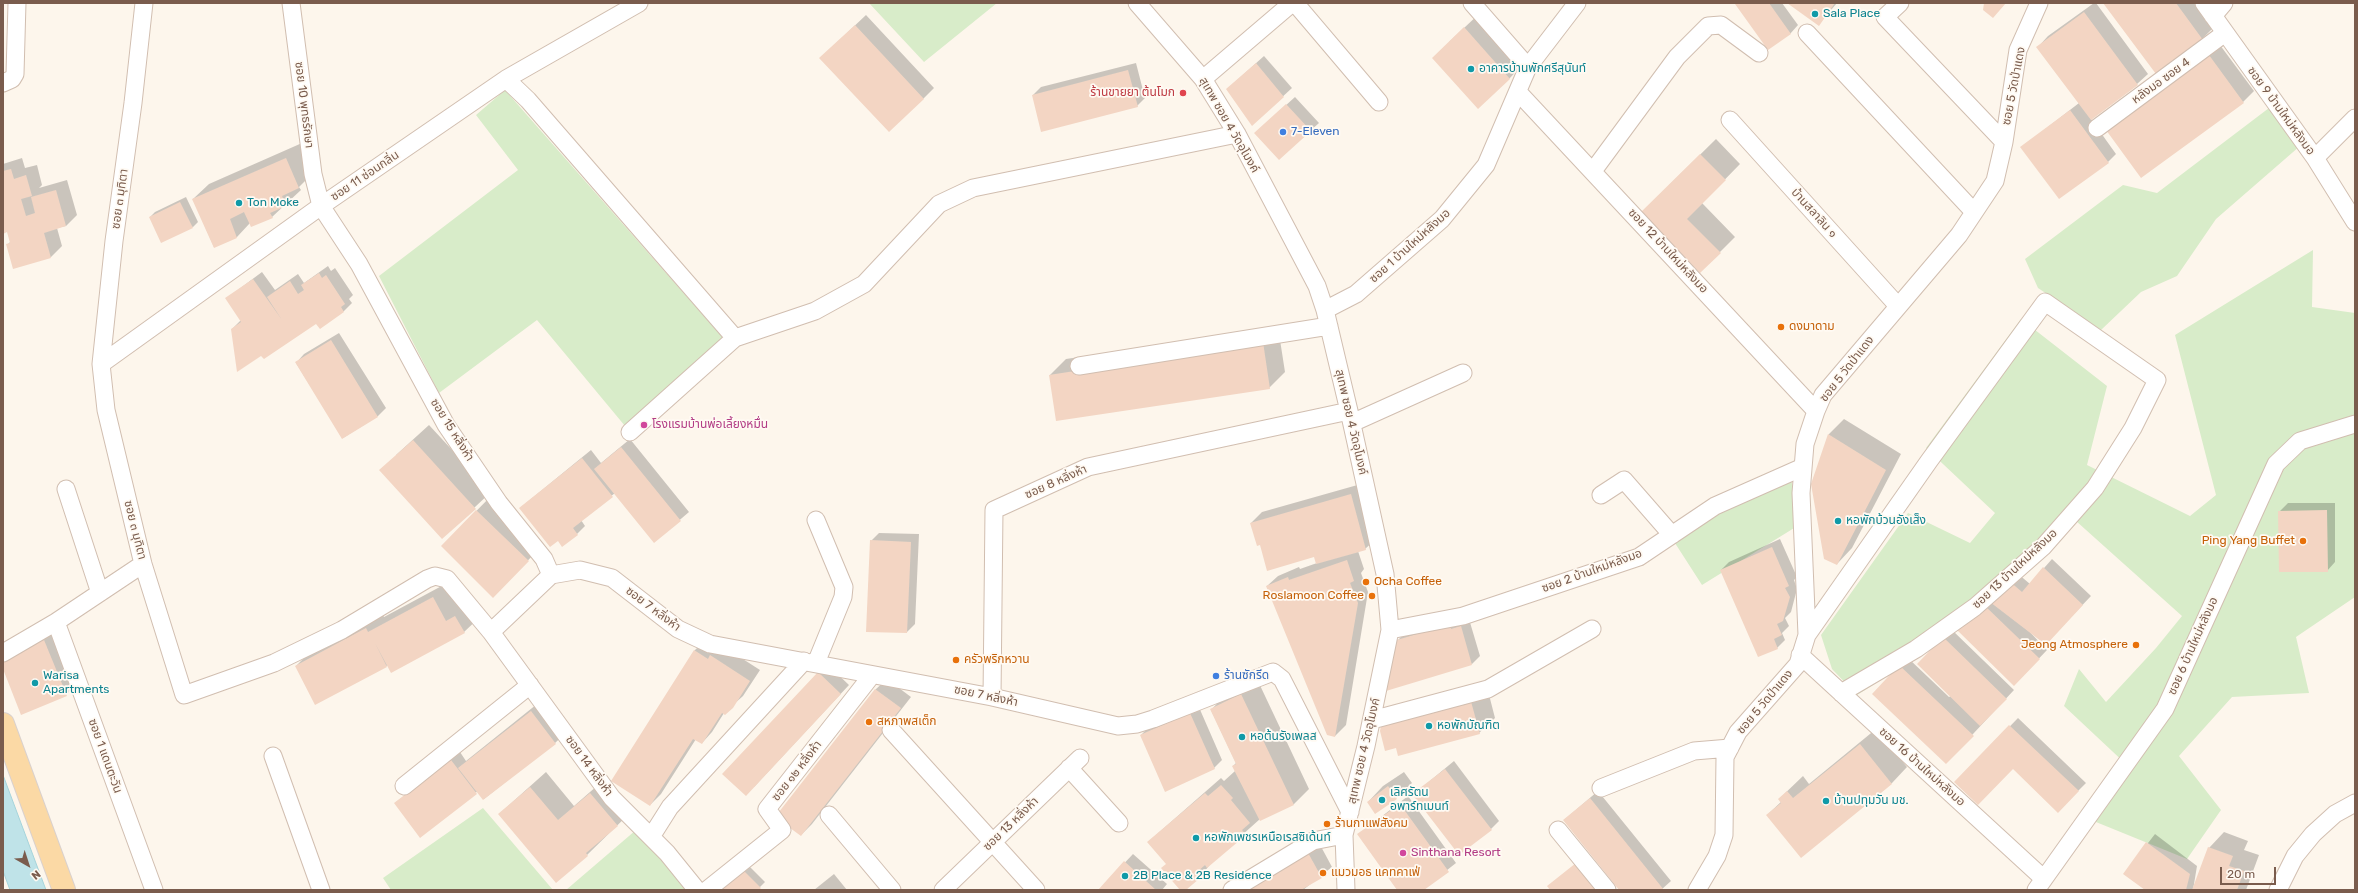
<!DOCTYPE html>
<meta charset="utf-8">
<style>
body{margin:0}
#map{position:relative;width:2358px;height:893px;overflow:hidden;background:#fdf6ec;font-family:Rubik,sans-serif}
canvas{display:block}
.frame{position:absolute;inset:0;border:4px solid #7a5c4d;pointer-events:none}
.north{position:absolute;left:8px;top:845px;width:40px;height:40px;-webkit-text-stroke:3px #fffaf3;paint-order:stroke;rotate:141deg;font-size:11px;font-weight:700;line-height:16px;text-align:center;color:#7a5c4d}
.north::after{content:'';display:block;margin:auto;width:14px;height:18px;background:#7a5c4d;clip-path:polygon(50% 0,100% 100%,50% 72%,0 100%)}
.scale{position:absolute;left:2220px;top:867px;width:56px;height:18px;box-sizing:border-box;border:2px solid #7a5c4d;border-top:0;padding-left:5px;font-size:12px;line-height:14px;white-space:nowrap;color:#7a5c4d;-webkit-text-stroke:3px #fffaf3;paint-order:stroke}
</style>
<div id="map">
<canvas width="2358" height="893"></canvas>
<div class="frame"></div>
<div class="north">N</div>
<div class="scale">20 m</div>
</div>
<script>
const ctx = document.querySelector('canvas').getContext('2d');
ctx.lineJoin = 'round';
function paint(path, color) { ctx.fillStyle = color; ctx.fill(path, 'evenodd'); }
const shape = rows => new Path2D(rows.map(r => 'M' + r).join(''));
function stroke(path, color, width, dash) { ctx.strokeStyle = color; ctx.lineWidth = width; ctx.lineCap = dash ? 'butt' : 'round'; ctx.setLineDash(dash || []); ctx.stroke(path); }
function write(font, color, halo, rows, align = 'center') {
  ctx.font = font + ' Rubik,"Noto Sans Thai",sans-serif'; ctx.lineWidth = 3.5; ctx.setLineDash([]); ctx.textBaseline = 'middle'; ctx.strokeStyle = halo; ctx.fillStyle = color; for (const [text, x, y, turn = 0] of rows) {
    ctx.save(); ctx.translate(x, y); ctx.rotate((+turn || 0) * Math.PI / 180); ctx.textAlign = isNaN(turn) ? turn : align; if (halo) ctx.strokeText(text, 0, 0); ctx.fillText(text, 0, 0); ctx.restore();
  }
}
const green = shape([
 [869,3,997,3,924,62],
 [505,90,724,339,625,426,537,320,439,393,379,276,518,170,476,115],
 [2269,108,2300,146,2216,219,2177,276,2141,292,2101,330,2038,288,2025,259,2123,185,2157,193],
 [2313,250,2312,307,2355,313,2355,597,2296,637,2309,693,2232,697,2179,756,2221,810,2187,859,2091,820,2128,766,2064,706,2079,669,2106,702,2156,648,2182,616,2076,521,1908,663,1857,695,1832,669,1821,635,1908,513,1970,543,1995,513,1926,448,2021,319,2107,386,2087,465,2190,516,2216,495,2175,335],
 [1791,478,1799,525,1702,585,1673,540,1720,512],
 [483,808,553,890,391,890,383,878],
 [636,830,686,890,566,890]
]);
const water = shape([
 [3,775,46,890,10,890,3,871,3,775]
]);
const shadow = shape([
 [1738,3,1782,3,1798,25,1790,34],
 [1788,3,1837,3,1819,24],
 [2094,3,2096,3,2148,74,2137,84,2091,119,2116,154,2108,162,2022,147,2079,103,2038,47,2048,36],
 [2105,3,2194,3,2213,28,2202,39],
 [1480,13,1524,63,1509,79,1449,42],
 [866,15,934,88,923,99,831,48],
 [2220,45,2254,91,2243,102,2107,130],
 [1264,56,1292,88,1252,125,1236,81],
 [1136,63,1145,98,1137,106,1033,95,1041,87],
 [1295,97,1319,123,1310,131,1264,125],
 [1716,139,1740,164,1702,203,1735,237,1700,272,1642,212],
 [302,143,314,172,299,187,301,190,272,217,250,223,237,237,214,247,193,199,209,184],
 [22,158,25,168,37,165,42,185,39,188,67,180,77,215,66,226,57,228,62,246,51,257,14,267,8,244,11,241,8,231,3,233,3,164],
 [186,197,198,222,193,227,150,217,155,212],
 [328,266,331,271,335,268,353,295,349,299,352,303,344,311,320,327,317,322,232,329,241,320,227,298,262,272,275,290,298,274,304,283],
 [1278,327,1285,372,1269,388,1050,375,1066,359],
 [339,333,386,408,378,416,343,438,296,363,304,354],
 [1844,419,1901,454,1852,548,1837,564,1812,484,1829,434],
 [429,425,491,492,442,538,396,455],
 [630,439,689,512,654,542,615,493,581,520,585,526,577,534,558,540,520,508,591,450,601,463],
 [1361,484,1376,539,1365,549,1358,551,1364,569,1361,573,1368,592,1346,725,1335,736,1267,586,1278,576,1299,567,1300,569,1317,563,1315,556,1261,544,1251,523,1262,512],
 [492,495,543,545,493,596,442,546],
 [2288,503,2335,503,2335,562,2327,571,2279,512],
 [879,533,919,534,915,624,907,632,871,541],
 [1780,539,1797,577,1794,580,1797,589,1791,612,1785,618,1789,626,1782,633,1785,640,1777,648,1721,570,1729,562],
 [2052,559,2091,596,2054,635,2027,629,2047,650,2014,685,1958,630,2017,573,2030,584],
 [449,582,480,617,464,632,386,666,296,666,312,650,382,613,384,617],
 [1469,619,1480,656,1472,664,1398,640,1406,632],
 [1952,630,2014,690,1946,763,1873,694,1908,658,1949,697,1951,696,1918,664],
 [52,632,74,687,66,695,3,666],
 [705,640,721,645,760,670,743,696,724,713,712,732,702,743,696,739,661,794,650,805,694,651],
 [827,664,849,685,754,787,724,774],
 [887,679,911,697,812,824,801,835,777,817,876,689],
 [1257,679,1309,789,1294,804,1260,819,1213,861,1199,878,1182,890,1167,864,1148,842,1221,778,1224,781,1235,771,1233,766,1236,763,1211,710,1226,694],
 [1486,683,1495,718,1479,733,1397,747],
 [547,696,571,728,555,743,484,799,478,792,395,803,460,752,466,761],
 [1198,705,1222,760,1214,768,1141,735,1149,727],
 [2018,718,2086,783,2058,811,2013,768,1956,782],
 [1876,729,1907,767,1892,783,1801,857,1767,815,1782,801,1779,799,1803,776,1809,784],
 [1454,761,1499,821,1491,829,1414,794],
 [546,772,574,806,606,778,633,810,587,855,499,814],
 [1404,772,1412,783,1396,798,1375,813,1368,802,1383,786],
 [1598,791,1671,881,1661,890,1621,890,1564,820],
 [1408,796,1456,863,1422,890,1399,890,1359,834],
 [2224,832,2248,841,2244,850,2259,855,2246,890,2146,890,2124,874,2155,834,2197,866,2193,890,2209,848],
 [1318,841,1332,867,1303,890,1242,890],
 [1133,854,1167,884,1162,890,1099,890],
 [748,865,765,882,757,890,722,890],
 [834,874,847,890,814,890]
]);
const building = shape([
 [1737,3,1769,3,1791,34,1768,50,1735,4],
 [1787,3,1835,3,1819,26],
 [1984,3,2006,3,1993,18,1983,10],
 [2103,3,2176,3,2203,40,2156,74],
 [2084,12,2138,85,2091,120,2036,47],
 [855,25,924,99,889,132,819,58],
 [1464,27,1510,79,1478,109,1432,58],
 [2209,55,2244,103,2141,178,2106,130],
 [1256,63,1284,97,1252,126,1226,89],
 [1128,70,1138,107,1041,132,1032,95],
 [1286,104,1311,131,1279,160,1254,133],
 [2070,110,2109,163,2059,199,2020,147],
 [1700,154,1726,180,1687,219,1721,253,1700,273,1641,212],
 [286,158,299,188,282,196,286,206,270,213,273,218,251,227,244,212,230,219,237,238,214,248,192,199],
 [11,169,14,179,26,175,32,196,21,199,26,216,35,213,31,197,56,190,66,226,44,233,51,258,13,269,6,244,10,243,7,232,3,234,3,171],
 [180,202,193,228,161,243,149,217],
 [319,273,322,278,326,275,345,304,341,307,344,312,320,329,316,324,264,359,261,356,237,372,231,329,241,322,225,298,253,279,282,320,267,297,290,281,298,294,304,290,301,285],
 [331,340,378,417,342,439,295,362],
 [1263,342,1270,389,1056,421,1049,375],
 [1828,434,1886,470,1837,565,1824,559,1811,484],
 [413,440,476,509,442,539,379,470],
 [621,447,681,521,654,543,594,469],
 [582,458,613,497,573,528,578,535,562,547,558,541,550,547,519,508],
 [1351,494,1366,550,1316,564,1314,557,1267,571,1260,545,1257,546,1250,523],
 [476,510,529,561,493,598,441,546],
 [2327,510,2328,572,2279,572,2278,511],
 [870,540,911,542,907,633,866,632],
 [1772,547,1789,586,1785,588,1790,597,1783,621,1777,624,1782,635,1774,639,1778,649,1758,657,1720,570],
 [1347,560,1354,581,1350,583,1358,603,1335,737,1327,735,1266,586,1288,577,1289,580],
 [2043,567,2083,605,2046,645,1990,602,2008,580,2022,592],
 [433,597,446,621,455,616,465,633,391,673,375,643,387,667,315,705,295,666,366,628,368,632],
 [1983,604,2040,659,2014,686,1957,630],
 [1450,624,1451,629,1461,626,1472,665,1386,691,1397,640],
 [1943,637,2007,699,1980,726,1917,664],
 [44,640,67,696,21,715,3,669,3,656],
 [694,650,708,659,710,655,750,681,733,708,725,715,722,713,702,744,693,739,650,806,611,781],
 [1899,665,1974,736,1946,764,1872,694],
 [818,672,841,694,746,796,722,774],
 [875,689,901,708,801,836,775,817],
 [1241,694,1294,805,1260,821,1232,766,1236,764,1210,709],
 [1470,698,1480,734,1398,756,1396,748,1385,751,1380,731,1382,721],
 [531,711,556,744,483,800,458,768],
 [1190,713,1215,769,1165,792,1140,735],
 [2009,725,2079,791,2058,813,2013,769,1978,805,1954,782],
 [1860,744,1892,784,1801,858,1766,815,1781,803,1778,799,1787,791,1793,798],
 [451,760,477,794,420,838,394,803],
 [1445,769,1492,830,1459,855,1412,794],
 [1221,785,1233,798,1231,800,1250,823,1242,830,1246,835,1207,868,1205,865,1195,874,1199,879,1186,890,1180,890,1161,868,1166,864,1147,842,1205,793,1208,796],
 [1388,786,1397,799,1375,814,1367,802],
 [530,787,558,820,590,793,618,826,586,853,588,856,556,883,498,814],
 [1590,798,1664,890,1619,890,1563,820],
 [1400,804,1449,872,1424,890,1397,890,1357,834],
 [2146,842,2190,874,2186,890,2145,890,2123,874],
 [2208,847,2233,856,2229,866,2244,871,2237,890,2192,890],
 [1307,851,1322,878,1301,890,1241,890],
 [1124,861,1156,890,1098,890],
 [1576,863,1597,890,1550,890,1547,886],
 [742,869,761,888,759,890,721,890]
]);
const street = shape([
 [144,3,133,103,114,241,101,364,106,410,143,564,184,695,274,663,342,630,427,579,435,576,447,579,491,632,612,798,667,853,697,890],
 [291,3,313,174,321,206,359,264,446,425,499,503,544,559,551,575,491,632],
 [1137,3,1203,79,1237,134,1317,286,1325,310,1349,411,1385,574,1390,630,1366,746,1344,835,1346,890],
 [1295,3,1379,102],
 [1472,3,1528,67],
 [1900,3,1885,17,2004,142],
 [2204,3,2315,158,2355,222],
 [2213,16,2224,3],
 [1807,33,1974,212],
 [506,79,528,100,735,338],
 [1203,79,1292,3],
 [3,83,12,79,15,74,17,3],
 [1518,92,1816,411],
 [1730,120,1898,306],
 [2097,128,2225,33],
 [2315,158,2355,118],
 [1593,171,1677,57,1708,26,1721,25,1759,53],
 [1325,310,1356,294,1442,219,1486,165,1528,67,1577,3],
 [101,364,321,206,506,79,639,3],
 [1079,366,1329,326],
 [1352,423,1463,373],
 [630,432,735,338,815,311,864,284,939,204,973,188,1237,134],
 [66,489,100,593],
 [1601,495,1624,480,1672,535],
 [551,575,580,570,612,578,678,629,710,644,992,697,1118,726,1137,724,1153,719,1273,672,1282,679,1350,812],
 [56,622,154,890],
 [1390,630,1463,616,1639,557,1715,506,1803,467],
 [1807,635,1929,461,2045,302,2157,380,2133,428,2095,488,2043,547,1975,607,1916,649,1841,693],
 [3,653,56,622,143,564],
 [1800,655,2044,879],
 [816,663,843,597,844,587,816,520],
 [992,697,994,510,1088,467,1349,411],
 [1372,720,1488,689,1592,629],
 [891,730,1036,890],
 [273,756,321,890],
 [1069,768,1119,823],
 [404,786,530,685],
 [1601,788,1694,751,1730,748],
 [829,815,892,890],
 [1558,830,1607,890],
 [651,837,670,807,804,661],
 [707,890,782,830,767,809,872,675],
 [943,890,1080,758],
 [1232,890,1313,841,1344,835],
 [1697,890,1717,856,1724,835,1725,757,1738,732,1798,664,1807,635,1801,493,1805,444,1816,411,1823,395,1959,235,1995,181,2004,142,2018,50,2039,3],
 [2036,890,2165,709,2276,464,2300,441,2355,424],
 [2278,890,2295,856,2313,834,2335,814,2355,803]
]);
const primary = shape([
 [3,724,64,890]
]);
const markers = [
 [1815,14,4,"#0f9aa8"],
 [1471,69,4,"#0f9aa8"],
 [1183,93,4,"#e0444e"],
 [1283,132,4,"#3f7fe0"],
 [239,203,4,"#0f9aa8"],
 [1781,327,4,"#e8710a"],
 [644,425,4,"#d1479c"],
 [1838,521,4,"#0f9aa8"],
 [2303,541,4,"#e8710a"],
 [1366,582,4,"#e8710a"],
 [1372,596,4,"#e8710a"],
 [2136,645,4,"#e8710a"],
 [956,660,4,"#e8710a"],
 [1216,676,4,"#3f7fe0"],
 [35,683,4,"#0f9aa8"],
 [869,722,4,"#e8710a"],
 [1429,726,4,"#0f9aa8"],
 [1242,737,4,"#0f9aa8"],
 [1382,800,4,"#0f9aa8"],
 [1826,801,4,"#0f9aa8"],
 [1327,824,4,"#e8710a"],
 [1196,838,4,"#0f9aa8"],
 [1403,853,4,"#d1479c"],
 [1323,873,4,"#e8710a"],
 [1125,876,4,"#0f9aa8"]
];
const cultureNames = [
 ["Sala Place",1823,14],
 ["อาคารบ้านพักศรีสุนันท์",1479,69],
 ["Ton Moke",247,203],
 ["หอพักบ้วนอังเส็ง",1846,521],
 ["Warisa",43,676],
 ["Apartments",43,690],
 ["หอพักบัณฑิต",1437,726],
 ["หอต้นรังเพลส",1250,737],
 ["เลิศรัตน",1390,793],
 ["อพาร์ทเมนท์",1390,807],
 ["บ้านปทุมวัน มช.",1834,801],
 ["หอพักเพชรเหนือเรสซิเด้นท์",1204,838],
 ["2B Place & 2B Residence",1133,876]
];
const streetNames = [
 ["หลังมอ ซอย 4",2161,81,-36],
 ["ซอย 5 วัดป่าแดง",2014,86,-79],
 ["ซอย 10 พุทธรักษา",304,105,83],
 ["ซอย 9 บ้านใหม่หลังมอ",2281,111,54],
 ["สุเทพ ซอย 4 วัดอุโมงค์",1229,125,60],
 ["ซอย 11 ซ่อนกลิ่น",365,176,-34],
 ["ซอย ๓ มุทิตา",120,199,-82],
 ["บ้านสลาลิน ๑",1814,213,48],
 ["ซอย 1 บ้านใหม่หลังมอ",1410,246,-42],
 ["ซอย 12 บ้านใหม่หลังมอ",1668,251,47],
 ["ซอย 5 วัดป่าแดง",1847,369,-52],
 ["สุเทพ ซอย 4 วัดอุโมงค์",1351,422,77],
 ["ซอย 15 หลิ่งห้า",452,430,58],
 ["ซอย 8 หลิ่งห้า",1056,482,-24],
 ["ซอย ๓ มุทิตา",135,530,76],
 ["ซอย 13 บ้านใหม่หลังมอ",2015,569,-43],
 ["ซอย 2 บ้านใหม่หลังมอ",1592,571,-20],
 ["ซอย 7 หลิ่งห้า",653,609,37],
 ["ซอย 6 บ้านใหม่หลังมอ",2193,646,-66],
 ["ซอย 7 หลิ่งห้า",986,696,12],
 ["ซอย 5 วัดป่าแดง",1765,702,-50],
 ["สุเทพ ซอย 4 วัดอุโมงค์",1364,751,-77],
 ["ซอย 1 แดนตะวัน",105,756,70],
 ["ซอย 14 หลิ่งห้า",589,766,54],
 ["ซอย 16 บ้านใหม่หลังมอ",1922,767,42],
 ["ซอย ๑๒ หลิ่งห้า",797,771,-52],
 ["ซอย 13 หลิ่งห้า",1011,824,-44]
];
const healthNames = [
 ["ร้านขายยา ต้นโมก",1175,93]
];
const shopNames = [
 ["7-Eleven",1291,132],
 ["ร้านซักรีด",1224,676]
];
const foodNames = [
 ["ดงมาดาม",1789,327],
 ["Ping Yang Buffet",2295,541,"right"],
 ["Ocha Coffee",1374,582],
 ["Roslamoon Coffee",1364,596,"right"],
 ["Jeong Atmosphere",2128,645,"right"],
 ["ครัวพริกหวาน",964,660],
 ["สหภาพสเต็ก",877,722],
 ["ร้านกาแฟสังคม",1335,824],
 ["แมวมอธ แคทคาเฟ่",1331,873]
];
const hotelNames = [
 ["โรงแรมบ้านพ่อเลี้ยงหมื่น",652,425],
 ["Sinthana Resort",1411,853]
];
paint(green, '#d8ecc9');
paint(water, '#bfe3e8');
stroke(water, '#a5d3da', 1);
paint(shadow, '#0003');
paint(building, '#f3d5c3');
stroke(street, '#d1beb0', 19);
stroke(primary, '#dad1cd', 24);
stroke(street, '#fff', 17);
stroke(primary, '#fbd9a5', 22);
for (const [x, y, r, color] of markers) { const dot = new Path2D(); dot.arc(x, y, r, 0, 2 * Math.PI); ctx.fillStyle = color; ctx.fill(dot); stroke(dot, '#fffaf3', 1.5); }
write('12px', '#0d838f', '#fffaf3', cultureNames, 'left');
write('12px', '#7a5c4d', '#fffaf3', streetNames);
write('12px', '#be3a42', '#fffaf3', healthNames, 'right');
write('12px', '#366cbe', '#fffaf3', shopNames, 'left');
write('12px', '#c56008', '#fffaf3', foodNames, 'left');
write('12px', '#b23c85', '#fffaf3', hotelNames, 'left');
</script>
